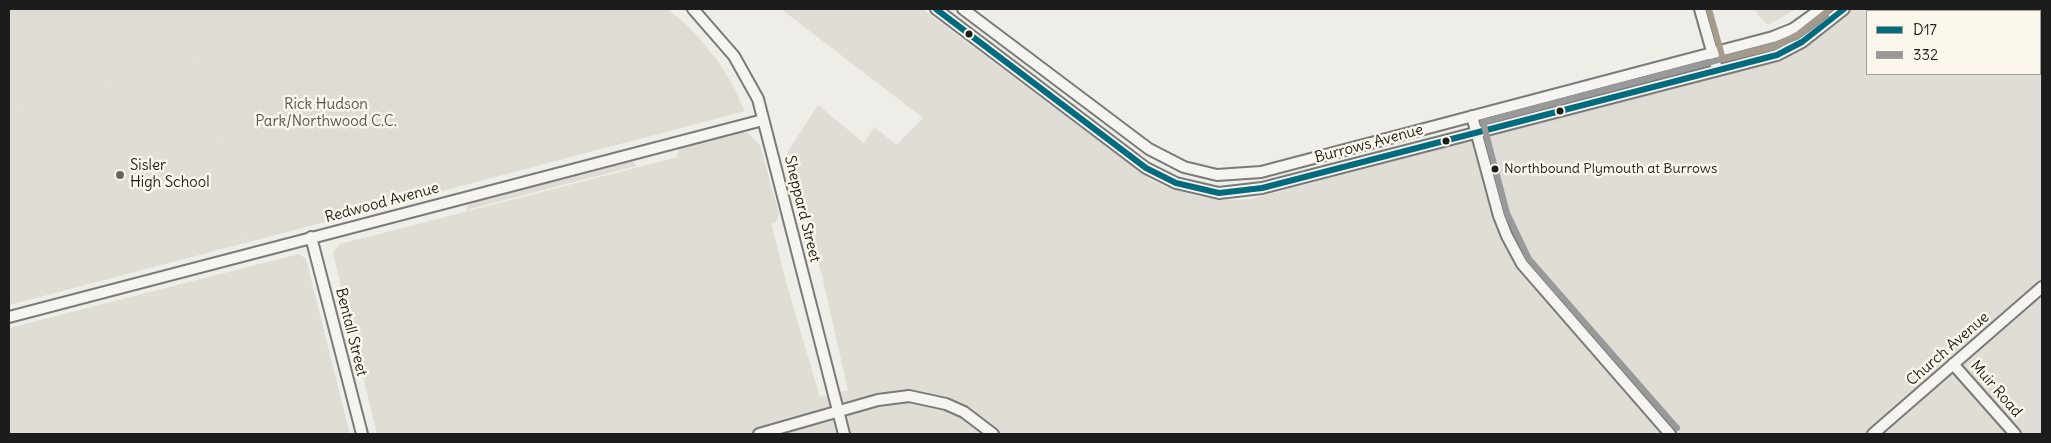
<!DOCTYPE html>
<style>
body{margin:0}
#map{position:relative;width:2051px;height:443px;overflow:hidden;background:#eeede8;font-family:Delius,sans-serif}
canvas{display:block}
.frame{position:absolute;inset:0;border:10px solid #1c1c1c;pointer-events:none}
.legend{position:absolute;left:1866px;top:10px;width:175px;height:65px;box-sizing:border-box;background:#fbf7ec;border:1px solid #a29f99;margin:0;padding:6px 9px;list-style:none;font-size:15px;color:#1c1c1c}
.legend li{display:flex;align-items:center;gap:10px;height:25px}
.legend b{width:25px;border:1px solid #a29f99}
</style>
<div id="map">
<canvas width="2051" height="443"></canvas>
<div class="frame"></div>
<ul class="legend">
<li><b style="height:6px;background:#026c7e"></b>D17</li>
<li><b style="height:6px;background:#999"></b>332</li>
</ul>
</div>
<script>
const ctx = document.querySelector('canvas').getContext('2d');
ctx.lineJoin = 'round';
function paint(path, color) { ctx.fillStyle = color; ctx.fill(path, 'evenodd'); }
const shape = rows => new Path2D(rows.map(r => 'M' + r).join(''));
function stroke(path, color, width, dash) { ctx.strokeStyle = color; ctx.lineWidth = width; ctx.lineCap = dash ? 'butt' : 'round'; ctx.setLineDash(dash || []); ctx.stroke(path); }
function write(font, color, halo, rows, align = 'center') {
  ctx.font = font + ' Delius,sans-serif'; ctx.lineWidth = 5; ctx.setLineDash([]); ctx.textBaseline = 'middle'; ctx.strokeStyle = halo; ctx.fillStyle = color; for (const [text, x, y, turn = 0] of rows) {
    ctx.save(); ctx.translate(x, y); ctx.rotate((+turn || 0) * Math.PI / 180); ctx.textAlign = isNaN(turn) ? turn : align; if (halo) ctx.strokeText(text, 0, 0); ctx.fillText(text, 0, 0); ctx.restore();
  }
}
const built = shape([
 [781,9,922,9,1151,180,1169,188,1201,197,1233,200,1251,199,1777,60,1800,50,1848,9,2039,9,2042,12,2042,434,377,434,333,253,340,244,693,153,751,142,786,282,820,397,848,390,822,276,787,153,818,105,864,143,874,127,897,145,923,118],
 [1867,11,2040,11,2040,74,1867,74],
 [1753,9,1796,9,1768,25],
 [201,55,249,242,9,305,9,108],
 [299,254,306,259,350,434,9,434,9,328]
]);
const green = shape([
 [9,9,668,9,691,29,717,60,732,84,745,111,249,242,201,55,9,108],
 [1758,62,1767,62,1773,83,1765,84],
 [1755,63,1758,71,1726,80,1724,78,1725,73],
 [1709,78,1714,83,1676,93,1674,85],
 [1667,88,1667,96,1606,112,1603,109,1602,105],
 [1565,113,1569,114,1569,121,1499,141,1519,217,1534,248,1540,256,1536,262,1529,260,1506,213,1487,138,1495,131],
 [739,132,748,133,760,145,779,214,776,222,756,231,742,180,734,181,731,173,739,170,735,156,727,157,725,149,684,159,677,155,680,147],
 [628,160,632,160,636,166,470,209,470,214,466,209,469,202]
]);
const minor = shape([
 [693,9,734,56,758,99,844,434],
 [936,9,1146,168,1176,183,1219,193,1262,188,1777,55,1802,42,1844,9],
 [963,9,1149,149,1184,167,1217,175,1261,172,1773,37,1793,29,1821,9],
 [1700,9,1717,69],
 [1472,116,1499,216,1507,236,1522,264,1670,434],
 [311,237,362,434],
 [9,317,763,120],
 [1953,364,2015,434],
 [759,434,878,400,909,396,946,404,964,412,993,434],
 [1873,434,2042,287]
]);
const bus1 = shape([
 [936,9,1146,168,1176,183,1219,193,1262,188,1777,55,1802,42,1844,9]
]);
const bus2 = shape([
 [1677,428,1529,259,1507,213,1483,122,1775,45,1797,37,1826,16]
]);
const bus3 = shape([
 [1709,9,1723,59,1774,47,1797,35,1830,9]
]);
const markers = [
 [969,34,4.5,"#1c1c1c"],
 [1560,111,4.5,"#1c1c1c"],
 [1446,141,4.5,"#1c1c1c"],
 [1495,169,4.5,"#1c1c1c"],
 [120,175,5,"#666563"]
];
const busNames = [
 ["Northbound Plymouth at Burrows",1504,169]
];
const parkNames = [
 ["Rick Hudson",326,105],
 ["Park/Northwood C.C.",326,122]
];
const streetNames = [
 ["Burrows Avenue",1369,144,-15],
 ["Redwood Avenue",382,203,-15],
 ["Sheppard Street",802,209,76],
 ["Bentall Street",351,332,76],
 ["Church Avenue",1948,349,-41],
 ["Muir Road",1996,389,49]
];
const poiNames = [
 ["Sisler",130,166],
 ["High School",130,183]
];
paint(built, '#dfddd6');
paint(green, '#dfdcd5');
stroke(minor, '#7a7a78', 14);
stroke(minor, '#f5f4f0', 10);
stroke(bus1, '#026c7e', 6);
stroke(bus2, '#999', 6);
stroke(bus3, '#a49b8d', 6);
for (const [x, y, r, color] of markers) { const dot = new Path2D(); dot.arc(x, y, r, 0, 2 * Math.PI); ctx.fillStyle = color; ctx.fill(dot); stroke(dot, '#fbf7ec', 2); }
write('14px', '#1c1c1c', '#fbf7ec', busNames, 'left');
write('15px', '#53524f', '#fbf7ec', parkNames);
write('15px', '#1c1c1c', '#fbf7ec', streetNames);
write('15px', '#1c1c1c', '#fbf7ec', poiNames, 'left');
</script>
